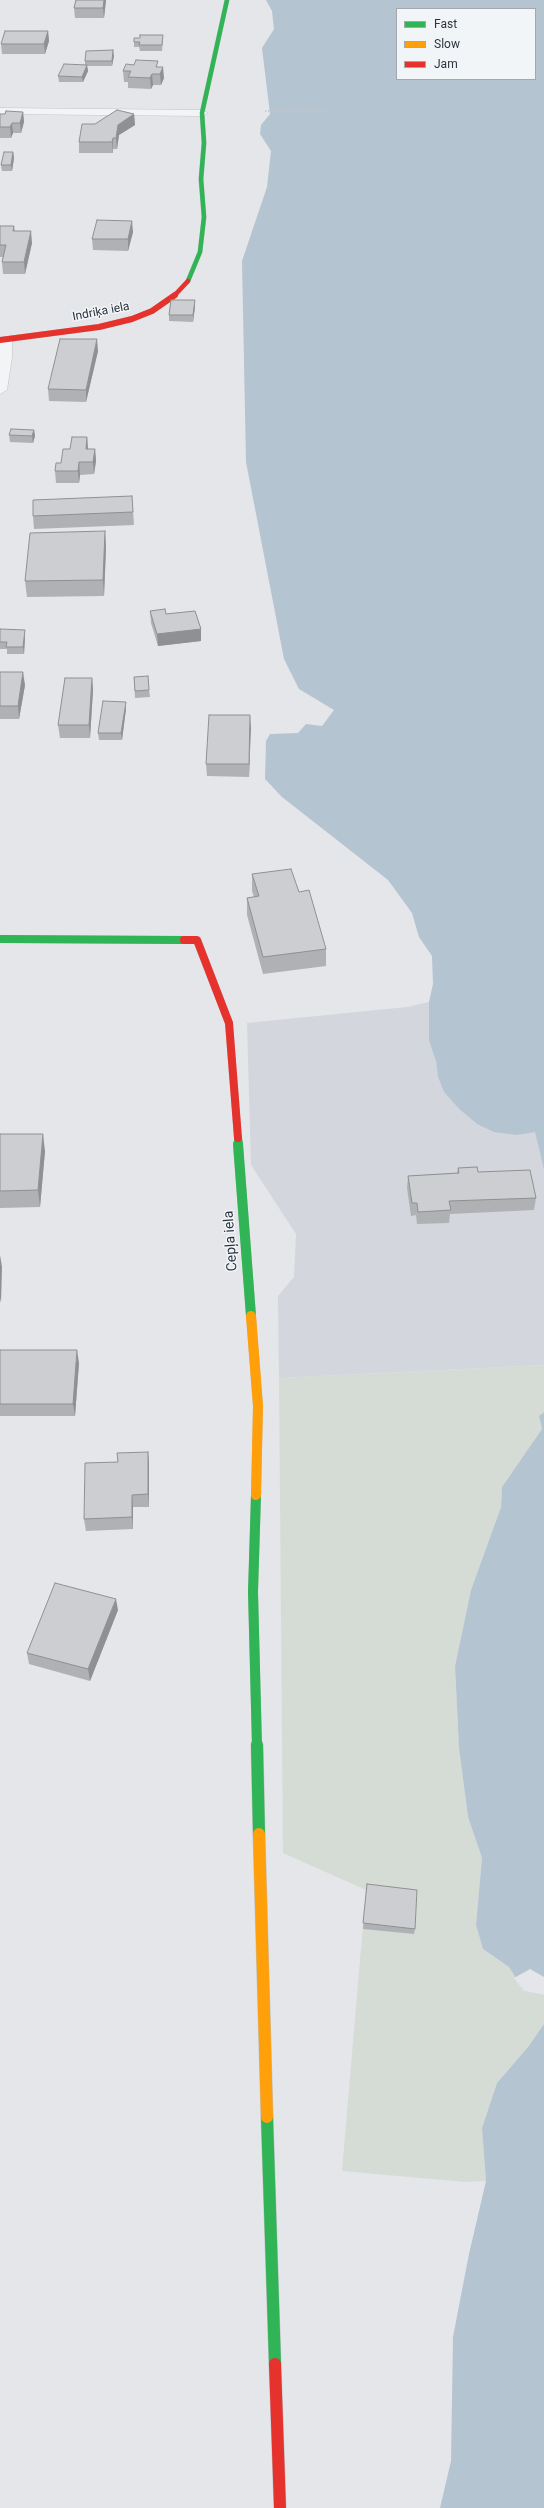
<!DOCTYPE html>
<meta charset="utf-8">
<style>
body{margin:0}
#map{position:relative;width:544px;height:2508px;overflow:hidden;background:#e4e6e9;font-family:Roboto,sans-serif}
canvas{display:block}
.legend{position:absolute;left:396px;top:8px;width:140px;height:72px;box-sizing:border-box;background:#f2f5f7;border:1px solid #a3a8ae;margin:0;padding:5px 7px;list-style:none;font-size:12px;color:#2c3441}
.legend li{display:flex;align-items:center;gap:8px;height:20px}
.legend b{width:20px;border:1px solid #a3a8ae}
</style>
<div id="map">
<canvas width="544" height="2508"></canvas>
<ul class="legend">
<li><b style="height:5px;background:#30b455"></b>Fast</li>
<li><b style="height:5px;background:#ff9f0a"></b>Slow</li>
<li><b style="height:5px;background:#e5322d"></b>Jam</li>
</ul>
</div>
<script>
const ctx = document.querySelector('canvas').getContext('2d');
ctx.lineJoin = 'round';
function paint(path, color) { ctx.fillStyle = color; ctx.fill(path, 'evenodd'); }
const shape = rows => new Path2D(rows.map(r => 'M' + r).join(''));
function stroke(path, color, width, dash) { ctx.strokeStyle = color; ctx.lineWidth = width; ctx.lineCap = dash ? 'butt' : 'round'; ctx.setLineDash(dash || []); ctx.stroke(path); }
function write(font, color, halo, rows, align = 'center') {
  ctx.font = font + ' Roboto,sans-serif'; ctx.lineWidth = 3; ctx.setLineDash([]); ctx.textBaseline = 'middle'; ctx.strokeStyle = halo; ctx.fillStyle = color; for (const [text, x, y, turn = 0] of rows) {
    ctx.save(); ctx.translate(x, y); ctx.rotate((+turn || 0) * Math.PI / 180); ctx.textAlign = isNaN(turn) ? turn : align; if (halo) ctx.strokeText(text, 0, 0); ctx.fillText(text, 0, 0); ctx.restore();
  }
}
const built = shape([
 [429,1002,429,1041,436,1061,438,1077,444,1092,459,1109,477,1124,517,1135,535,1131,544,1170,544,1365,279,1378,278,1296,294,1277,296,1234,251,1165,247,1023,407,1007]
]);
const green = shape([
 [544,1365,544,1412,539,1416,542,1429,502,1487,501,1507,471,1590,455,1666,459,1748,468,1817,482,1858,476,1925,483,1949,509,1967,524,1991,544,1995,544,2024,528,2047,497,2083,482,2128,486,2181,465,2182,342,2171,366,1890,283,1853,279,1378]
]);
const water = shape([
 [266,0,544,0,544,1170,535,1132,517,1135,494,1132,477,1124,459,1109,444,1092,438,1077,436,1061,429,1041,429,1002,433,984,432,956,419,937,412,913,388,880,282,797,265,779,266,741,270,734,298,733,306,724,322,726,334,710,299,689,284,659,246,462,242,261,267,187,271,151,260,134,261,125,270,114,262,48,274,29,272,11],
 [397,9,535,9,535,79,397,79],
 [544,1412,544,1995,524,1991,509,1967,483,1949,476,1925,482,1858,468,1817,459,1748,455,1666,471,1590,501,1507,502,1487,542,1429,539,1416],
 [544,2024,544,2508,440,2508,451,2461,453,2337,469,2254,486,2181,482,2128,497,2083,528,2047]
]);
const pier = shape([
 [530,1969,544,1977,544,1995,524,1991,514,1978]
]);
const path = shape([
 [265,111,329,111]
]);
const street = shape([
 [0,108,202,110,208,113,202,116,0,114,0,108],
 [5,337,12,341,12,357,7,390,0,394,0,338,5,337]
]);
const fastFar3 = shape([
 [188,281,200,252,204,217,201,179,204,143,202,113,227,0]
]);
const fastFar2 = shape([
 [0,939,184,940],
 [238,1138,239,1145]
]);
const fastFar1 = shape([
 [238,1144,251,1316],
 [256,1495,253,1592,257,1746]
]);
const fast = shape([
 [257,1745,259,1834],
 [267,2117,275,2364]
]);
const slowFar1 = shape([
 [251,1316,258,1406,256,1495]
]);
const slow = shape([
 [259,1834,267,2117]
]);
const jamFar3 = shape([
 [174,296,188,281]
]);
const jamFar2 = shape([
 [0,340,99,327,132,319,152,311,175,295]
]);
const jamFar1 = shape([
 [184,940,197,940,229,1023,238,1138]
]);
const jam = shape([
 [275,2364,280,2508]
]);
const wall = shape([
 [76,0,106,0,104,18,75,18,74,8],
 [48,31,49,41,45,54,2,54,1,44],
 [163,41,162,51,140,51,139,47,134,47,134,42],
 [114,56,112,66,87,66,88,71,83,82,59,82,58,76,85,65,85,61],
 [158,67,164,78,161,85,153,85,151,89,128,88,128,82,124,82,123,71],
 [23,112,24,122,21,133,13,133,11,138,0,138,0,114,5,114],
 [134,114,135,125,119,135,117,149,113,149,113,153,79,153,79,142,95,124],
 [13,152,14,158,12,171,2,171,1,165],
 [0,226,14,226,15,231,32,243,25,274,3,274,2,262,3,257,0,257],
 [133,232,128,251,93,250,92,239],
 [195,300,195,307,193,322,169,321,169,315],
 [98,351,86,402,49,401,48,389],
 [34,430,35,436,33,443,10,442,9,435],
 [87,437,88,449,95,449,96,461,94,474,80,475,79,483,56,483,55,471,61,463,70,449],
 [132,496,134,525,34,529,33,516],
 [105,531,106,548,104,596,27,597,25,581],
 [150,611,166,614,201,629,201,641,158,646,151,623],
 [0,629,25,637,24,654,7,654,7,649,0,649],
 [0,672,25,685,19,719,0,719],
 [134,677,149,690,150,697,135,698],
 [92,678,93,690,90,738,60,738,58,725],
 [126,709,122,740,99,740,98,733],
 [250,715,249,777,207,776,206,764],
 [252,874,299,892,326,949,326,966,263,974,247,915,247,898,254,897,252,891],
 [0,1134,45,1151,40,1207,0,1208],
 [458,1168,478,1172,536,1198,534,1210,450,1214,449,1223,417,1224,416,1215,411,1216,407,1188,408,1176,457,1173],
 [0,1350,79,1363,75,1416,0,1416],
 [148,1452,149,1464,149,1507,133,1507,133,1529,86,1531,84,1519,118,1462],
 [118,1610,90,1681,29,1664,27,1653],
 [367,1884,415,1929,414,1934,363,1929]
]);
const shadedWall = shape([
 [104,0,106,0,104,18,103,8],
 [48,31,49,41,45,54,44,44],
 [113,50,114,56,112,66,112,61],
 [87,65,88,71,83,82,82,77],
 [163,67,164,78,161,85,160,74],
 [152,74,153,85,151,89,150,78],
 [23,112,24,122,21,133,20,123],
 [134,114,135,125,119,135,117,149,116,138,118,125],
 [12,123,13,133,11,138,10,127],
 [113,138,113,153,112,142],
 [13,152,14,158,12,171,11,165],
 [132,221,133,232,128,251,128,239],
 [31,231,32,243,25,274,24,262],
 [195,300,195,307,193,322,193,315],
 [97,339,98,351,86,402,86,390],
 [34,430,35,436,33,443,32,436],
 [87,437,88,449,86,449],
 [95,449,96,461,94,474,93,462],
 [79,462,80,475,79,483,78,471],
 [105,531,106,548,104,596,103,580],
 [201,629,201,641,158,646,157,634],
 [25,630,25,637,24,654,23,647],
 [23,672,25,685,19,719,18,706],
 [92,678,93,690,90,738,89,725],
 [126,702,126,709,122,740,121,733],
 [250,715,251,728,249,777,249,764],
 [43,1134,45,1151,40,1207,38,1190],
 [0,1255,2,1267,1,1303,0,1298],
 [77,1350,79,1363,75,1416,73,1404],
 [148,1452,149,1464,149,1507,148,1494],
 [132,1495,133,1507,133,1529,132,1517],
 [116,1599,118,1610,90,1681,88,1669]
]);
const building = shape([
 [76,0,104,0,103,8,74,8,76,0],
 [5,31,48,31,44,44,1,44,5,31],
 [140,35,163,35,162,45,139,45,140,42,134,42,134,38,140,38,140,35],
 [113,50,112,61,85,61,86,51,113,50],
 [136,60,158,61,156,67,163,67,160,74,152,74,150,78,128,77,131,71,123,71,126,64,134,65,136,60],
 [64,64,87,65,82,77,58,76,64,64],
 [117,110,134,114,118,125,116,138,113,138,112,142,79,142,82,124,95,124,117,110],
 [6,111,23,112,20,123,12,123,10,127,0,127,0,114,5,114,6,111],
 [4,152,13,152,11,165,1,165,4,152],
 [97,220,132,221,128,239,92,239,97,220],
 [0,226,14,226,13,231,31,231,24,262,2,262,6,245,0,245,0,226],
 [171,300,195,300,193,315,169,315,171,300],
 [60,339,97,339,86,390,48,389,60,339],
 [11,429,34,430,32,436,9,435,11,429],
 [72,437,87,437,86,449,95,449,93,462,79,462,78,471,55,471,56,463,61,463,63,449,70,449,72,437],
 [132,496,133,512,33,516,33,500,132,496],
 [105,531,103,580,25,581,30,533,105,531],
 [165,609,166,614,195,611,201,629,157,634,150,611,165,609],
 [0,629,25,630,23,647,6,647,7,642,0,642,0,629],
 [0,672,23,672,18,706,0,706,0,672],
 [148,676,149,690,135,691,134,677,148,676],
 [65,678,92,678,89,725,58,725,65,678],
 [103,701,126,702,121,733,98,733,103,701],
 [209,715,250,715,249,764,206,764,209,715],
 [291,869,299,892,309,890,326,949,263,957,247,898,259,896,252,874,291,869],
 [0,1134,43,1134,38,1190,0,1191,0,1134],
 [477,1167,478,1172,530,1170,536,1198,449,1201,451,1210,418,1212,417,1203,412,1203,408,1176,459,1173,458,1168,477,1167],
 [0,1350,77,1350,73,1404,0,1404,0,1350],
 [148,1452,148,1494,132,1495,132,1517,84,1519,85,1463,118,1462,117,1453,148,1452],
 [55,1583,116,1599,88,1669,27,1653,55,1583],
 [367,1884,417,1890,415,1929,363,1923,367,1884]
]);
const farStreetnames = [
 ["Indriķa iela",101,312,-11]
];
const streetNames = [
 ["Cepļa iela",231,1241,-94]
];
paint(built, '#d3d6dc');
paint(green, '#d5dcd5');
paint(water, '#b5c4d1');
paint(pier, '#e4e6e9');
stroke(street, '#c2c4c7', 1);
stroke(fastFar3, '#c2c4c7', 5);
stroke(fastFar2, '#c2c4c7', 8);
stroke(fastFar1, '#c2c4c7', 10);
stroke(fast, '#c2c4c7', 13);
stroke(slowFar1, '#c2c4c7', 10);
stroke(slow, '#c2c4c7', 13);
stroke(jamFar3, '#c2c4c7', 5);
stroke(jamFar2, '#c2c4c7', 6);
stroke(jamFar1, '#c2c4c7', 8);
stroke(jam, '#c2c4c7', 13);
stroke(path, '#c5c5c8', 1.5, [1.5, 1.5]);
paint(street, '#f3f4f5');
stroke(fastFar3, '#30b455', 4.5);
stroke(fastFar2, '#30b455', 8);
stroke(fastFar1, '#30b455', 10);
stroke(fast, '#30b455', 12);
stroke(slowFar1, '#ff9f0a', 10);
stroke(slow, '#ff9f0a', 12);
stroke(jamFar3, '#e5322d', 4.5);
stroke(jamFar2, '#e5322d', 6);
stroke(jamFar1, '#e5322d', 8);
stroke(jam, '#e5322d', 12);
paint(wall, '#afb1b4');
paint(shadedWall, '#8f9092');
paint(building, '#ccced1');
stroke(building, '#8f9092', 1);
write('12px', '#2c3441', '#f2f5f7', farStreetnames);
write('14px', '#2c3441', '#f2f5f7', streetNames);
</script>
